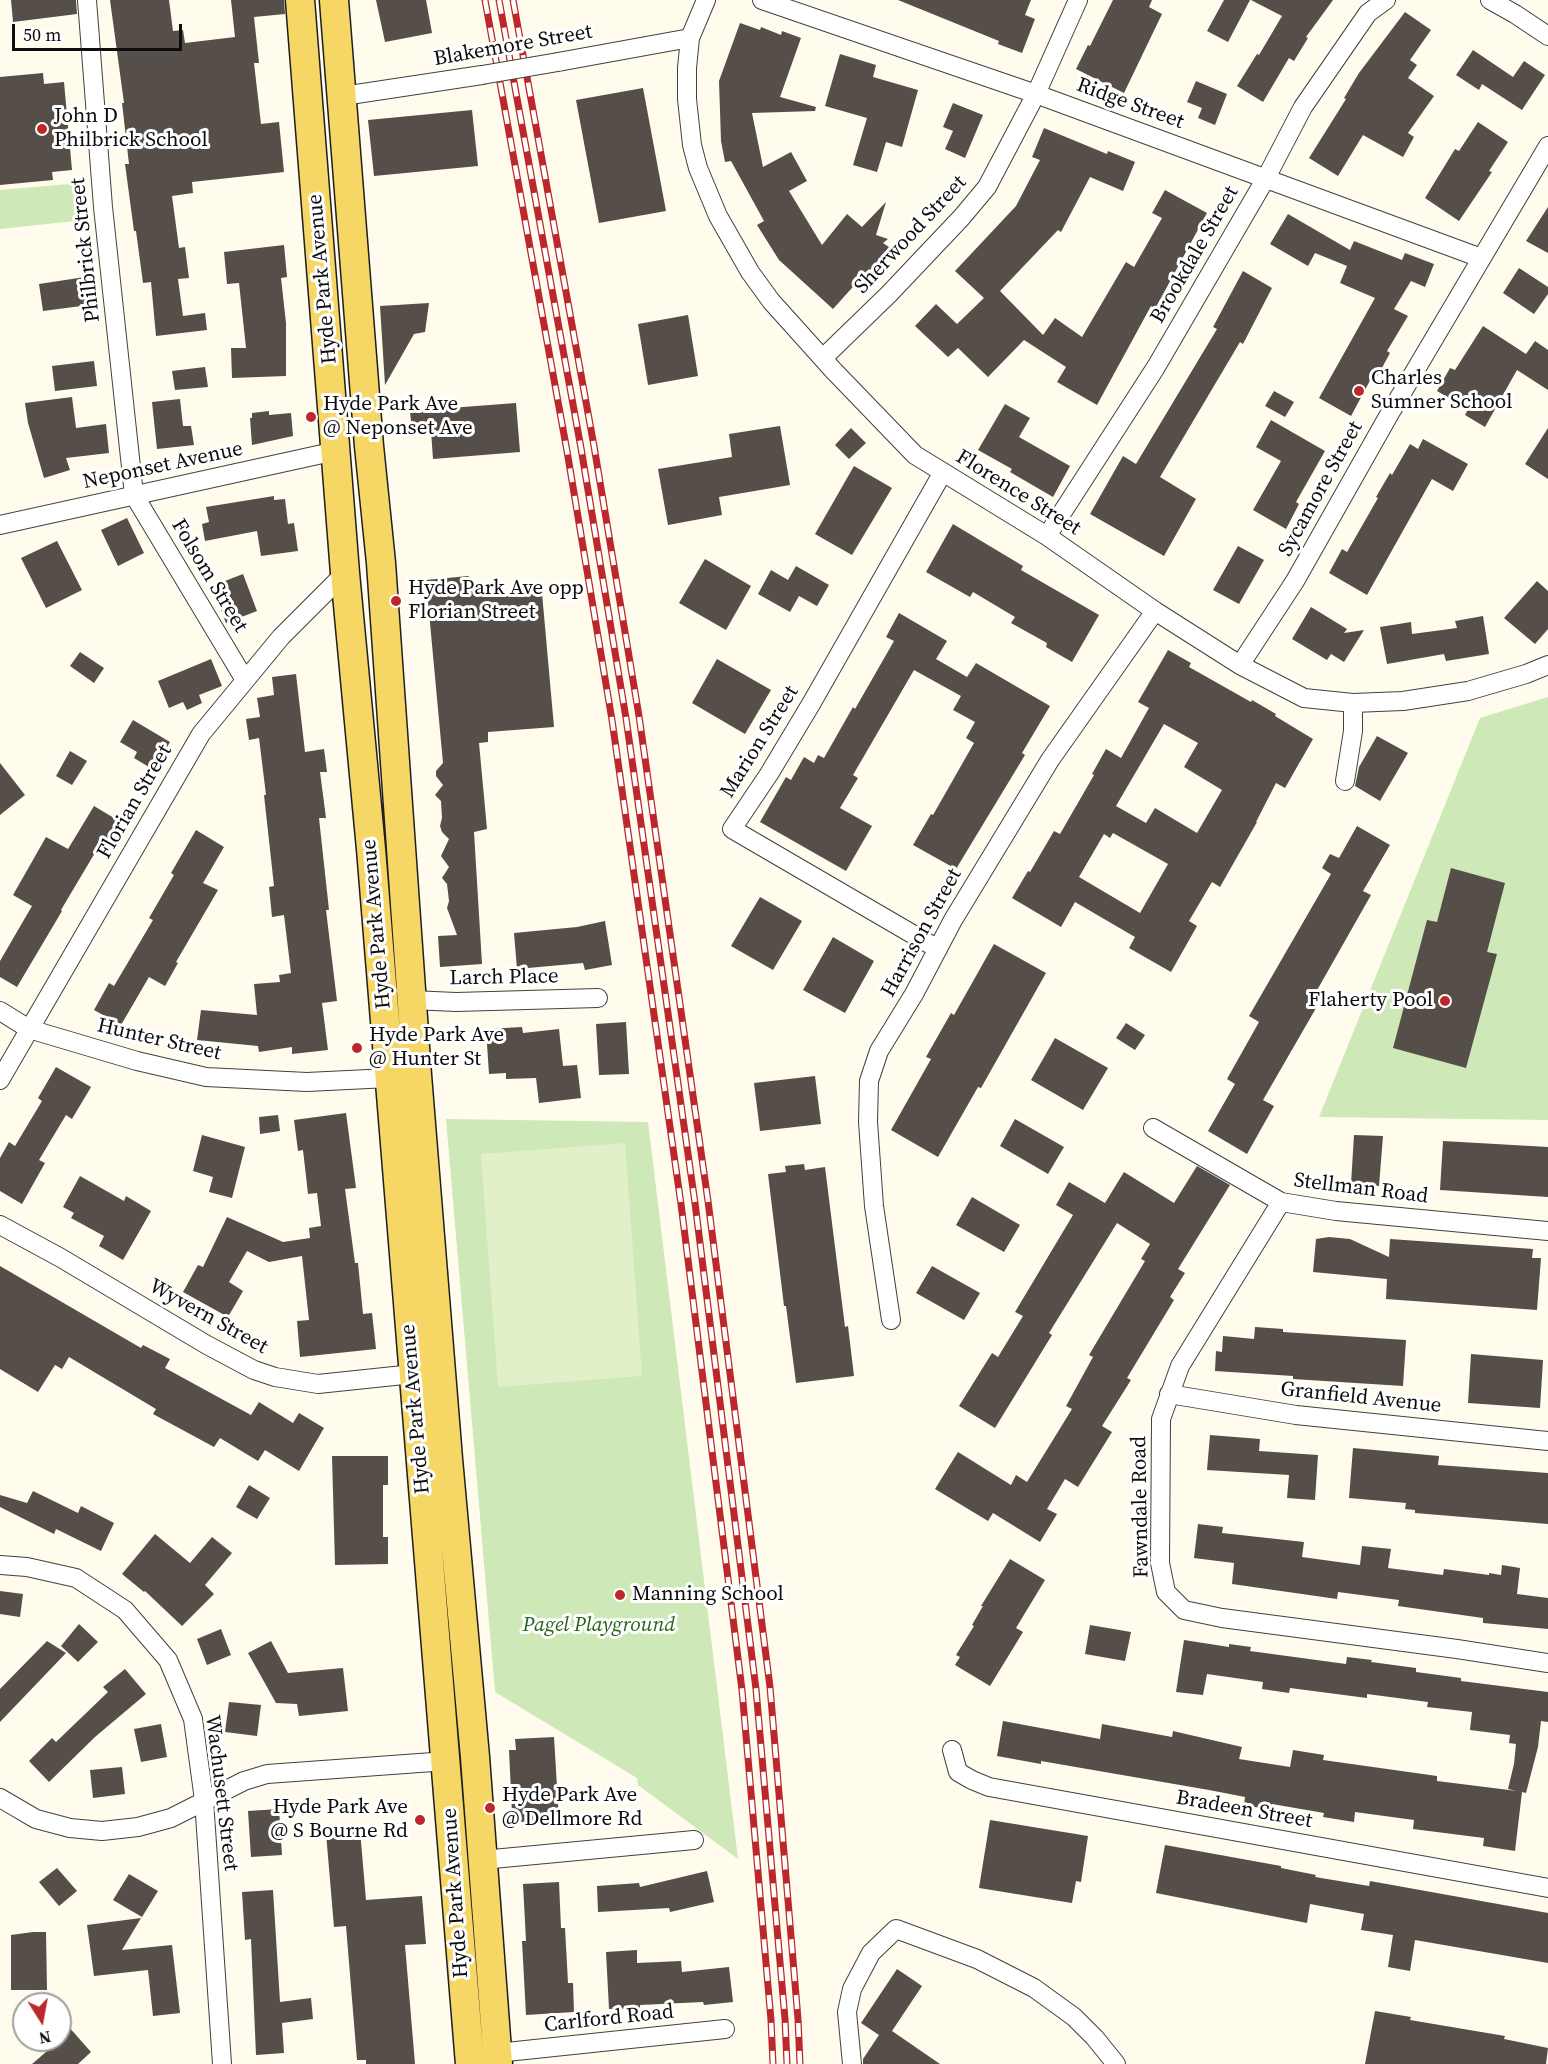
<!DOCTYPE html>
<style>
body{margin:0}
#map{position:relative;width:1548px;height:2064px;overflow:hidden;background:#fffced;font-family:"Source Serif 4",serif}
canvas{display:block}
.north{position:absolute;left:12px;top:1992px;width:60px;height:60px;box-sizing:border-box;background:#fff;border:2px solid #9e9e9e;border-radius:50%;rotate:169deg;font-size:16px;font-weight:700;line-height:24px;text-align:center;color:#0d0d0d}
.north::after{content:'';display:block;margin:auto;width:21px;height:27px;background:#bb272a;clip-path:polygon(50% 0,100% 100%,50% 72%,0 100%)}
.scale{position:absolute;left:12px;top:24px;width:170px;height:27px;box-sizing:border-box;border:3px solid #0d0d0d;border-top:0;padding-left:8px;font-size:18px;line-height:21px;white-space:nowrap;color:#0d0d0d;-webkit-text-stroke:4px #fff;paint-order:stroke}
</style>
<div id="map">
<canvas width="1548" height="2064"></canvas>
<div class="north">N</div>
<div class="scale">50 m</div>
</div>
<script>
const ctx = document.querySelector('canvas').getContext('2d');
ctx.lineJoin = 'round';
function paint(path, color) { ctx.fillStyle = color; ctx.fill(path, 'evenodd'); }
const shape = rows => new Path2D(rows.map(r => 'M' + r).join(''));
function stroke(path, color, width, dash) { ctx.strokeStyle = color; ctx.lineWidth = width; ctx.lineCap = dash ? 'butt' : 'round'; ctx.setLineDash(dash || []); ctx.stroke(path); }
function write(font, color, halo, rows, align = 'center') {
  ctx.font = font + ' "Source Serif 4",serif'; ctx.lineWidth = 6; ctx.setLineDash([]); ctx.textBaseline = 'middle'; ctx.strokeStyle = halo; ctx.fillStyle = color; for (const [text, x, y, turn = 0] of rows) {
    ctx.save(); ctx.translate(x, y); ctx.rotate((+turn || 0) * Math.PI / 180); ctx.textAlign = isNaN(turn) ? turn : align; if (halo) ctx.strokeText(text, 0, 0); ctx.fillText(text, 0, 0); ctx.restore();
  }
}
const green = shape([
 [81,183,84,220,0,229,0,190],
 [1548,697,1548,1120,1319,1117,1480,718],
 [446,1119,648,1122,738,1859,638,1785,637,1778,495,1692]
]);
const pitch = shape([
 [625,1143,642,1376,498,1387,481,1154]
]);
const building = shape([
 [11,0,76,0,77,14,13,22],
 [110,0,169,0,173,31,183,30,185,43,235,37,231,0,284,0,285,14,254,17,259,63,254,63,261,124,279,122,284,172,192,182,193,193,172,196,179,248,185,247,189,278,178,279,183,316,205,313,207,330,156,336,151,282,143,283,136,231,134,231,125,164,129,164,122,103,124,103],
 [376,0,426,0,432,33,385,42],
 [898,0,1031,0,1025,15,1035,19,1022,53,998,44,999,41],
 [1113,0,1152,0,1149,7,1162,14,1124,93,1076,69,1088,45,1090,46],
 [1224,0,1250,0,1228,42,1207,31],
 [1251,0,1333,0,1306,37,1308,38,1294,61,1289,58,1263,102,1237,86,1257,54,1259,55,1282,16],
 [1405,12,1431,30,1410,60,1417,65,1408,78,1434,96,1408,133,1414,137,1403,157,1363,135,1338,176,1309,158,1346,99,1344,98,1359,73],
 [740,23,760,30,761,27,781,35,782,31,801,38,780,97,816,107,815,111,752,113,763,167,791,152,807,181,789,191,822,245,847,214,862,227,886,202,876,235,888,239,883,243,889,247,871,270,869,269,833,309,779,260,757,225,764,221,731,161,725,162,721,141,719,81],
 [1473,50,1513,77,1524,61,1545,75,1522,110,1482,84,1479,90,1456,75],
 [840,54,876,65,873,77,918,90,902,147,886,142,877,172,853,165,867,118,825,106],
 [43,73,44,84,64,82,72,170,52,172,53,180,0,185,0,77],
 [1196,81,1227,94,1215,125,1198,118,1202,108,1187,102],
 [643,88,666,211,599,223,576,100],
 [953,103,983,115,965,158,945,149,953,131,943,127],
 [472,110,478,166,374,176,368,120],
 [1478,122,1508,142,1489,171,1492,172,1459,221,1425,198,1455,149,1459,151],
 [1044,128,1107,154,1108,151,1135,162,1123,191,1090,177,1061,232,1058,230,1000,291,1043,335,1055,318,1082,337,1126,262,1134,267,1162,218,1152,213,1165,190,1207,213,1155,309,1151,306,1097,405,1057,382,1066,367,1024,340,988,377,958,348,948,357,915,326,936,304,957,324,984,298,955,271,1016,206,1040,160,1032,157],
 [1548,207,1548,253,1526,241],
 [1288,214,1350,250,1354,241,1402,260,1405,253,1434,264,1425,287,1411,281,1394,309,1408,316,1387,351,1390,353,1377,377,1373,375,1351,416,1319,398,1375,298,1340,283,1347,266,1315,253,1308,266,1270,244],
 [284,245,287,277,281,278,286,323,286,376,232,378,231,348,246,348,239,283,227,284,224,252],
 [1519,268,1548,287,1548,294,1534,314,1503,293],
 [1243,271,1272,288,1243,344,1240,342,1160,477,1196,499,1164,556,1090,514,1123,456,1136,464,1217,329,1213,327],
 [85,277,89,305,43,311,39,284],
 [429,303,425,332,414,334,385,385,380,306],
 [688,315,698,376,648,385,638,324],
 [1483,326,1526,354,1535,341,1548,350,1548,390,1517,370,1485,427,1465,415,1468,409,1437,391,1450,368,1455,370],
 [94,361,97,386,55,391,52,366],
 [205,367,208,387,175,390,172,371],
 [1274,391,1294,402,1285,417,1265,406],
 [72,397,76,428,106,424,109,453,66,458,70,470,44,478,28,423,25,403],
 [180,399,183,426,191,426,194,445,157,449,152,402],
 [516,403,520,452,433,459,431,431,412,432,410,411],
 [1005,404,1030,418,1019,437,1070,466,1053,497,1010,472,1012,469,978,450],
 [269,411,269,415,291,413,293,436,252,445,250,418,252,418,252,413],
 [1271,420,1325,451,1296,502,1299,504,1286,529,1253,510,1281,461,1256,447],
 [780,426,790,485,719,497,722,515,668,525,658,469,732,457,729,434],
 [851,428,866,443,849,459,835,445],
 [1548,428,1548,479,1525,464],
 [1423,439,1468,464,1453,491,1432,479,1367,595,1329,573,1342,549,1347,552,1378,498,1376,497,1390,473,1392,475,1410,444,1418,449],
 [854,466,892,488,852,555,815,534],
 [274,496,274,500,285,499,288,524,294,523,298,551,261,556,257,531,205,541,202,524,209,522,206,507],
 [127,518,144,553,118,566,101,530],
 [953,524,1023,566,1021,570,1099,615,1072,662,1046,647,1047,643,1011,623,1015,617,973,592,970,597,926,572],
 [57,541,82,590,46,608,21,558],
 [1238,546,1264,560,1239,604,1213,590],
 [705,559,751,586,726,630,679,603],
 [796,566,829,585,817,606,799,596,790,612,758,594,771,570,788,580],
 [243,574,257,611,226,623,212,586],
 [468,576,494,597,542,593,554,727,488,732,488,742,479,743,487,829,474,832,482,964,440,967,438,936,457,935,447,908,449,901,447,884,442,878,449,867,441,856,449,839,442,832,440,826,442,818,441,801,435,795,443,785,436,776,436,771,443,763,426,580],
 [1537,581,1548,591,1548,629,1535,644,1504,618],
 [1311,607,1347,629,1344,633,1364,630,1344,662,1331,654,1327,660,1292,639],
 [899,613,947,641,936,659,967,677,976,663,1050,706,1022,753,1025,755,956,869,913,845,931,814,933,815,974,743,966,738,975,722,953,710,961,696,914,670,853,775,858,778,840,808,872,826,846,871,760,822,786,777,791,780,804,757,814,763,818,755,824,758,853,707,855,709,894,641,886,637],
 [1483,616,1489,654,1446,661,1444,654,1387,664,1380,627,1411,622,1412,634,1457,628,1455,621],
 [1168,650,1191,663,1189,667,1251,702,1252,700,1276,714,1275,716,1313,739,1285,788,1276,783,1256,822,1257,822,1220,887,1212,882,1189,921,1197,926,1171,972,1129,948,1135,937,1075,902,1061,927,1012,898,1028,871,1030,872,1054,831,1060,834,1094,775,1092,774,1106,749,1121,758,1149,708,1138,702],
 [1164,724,1198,743,1184,767,1222,790,1197,833,1155,808,1146,823,1116,806],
 [1113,833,1168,864,1140,913,1079,877,1104,834,1110,838],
 [80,652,104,668,94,683,70,666],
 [211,659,222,686,199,695,202,703,187,710,183,702,169,708,158,681],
 [717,659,771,690,745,734,692,703],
 [296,674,305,752,324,749,327,772,320,772,326,818,319,818,329,910,326,910,337,1001,322,1003,328,1050,292,1054,292,1047,259,1052,258,1046,197,1040,201,1010,257,1015,254,984,280,982,279,975,291,973,284,915,272,917,269,887,274,886,264,795,266,795,259,738,249,740,246,719,260,717,257,698,274,695,272,677],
 [133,720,170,742,154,770,134,758,137,752,120,742],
 [1377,736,1408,753,1380,801,1355,786,1359,767],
 [70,751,87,761,72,785,56,776],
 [0,763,25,795,0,815],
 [94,806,119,821,101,854,96,851,61,910,62,911,17,987,0,977,0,961,32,906,13,895,46,837,68,849],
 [1357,826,1390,845,1363,891,1371,895,1316,992,1323,996,1263,1100,1274,1106,1247,1154,1208,1131,1235,1084,1227,1079,1259,1022,1249,1016,1331,874,1322,868,1330,854,1339,858],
 [196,830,224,847,203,883,218,890,176,962,178,963,165,986,149,977,121,1025,94,1010,109,983,114,986,153,920,149,918,174,875,171,873],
 [1451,868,1505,883,1487,952,1497,954,1466,1068,1393,1048,1427,920,1437,922],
 [760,897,802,921,773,970,731,946],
 [605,921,612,965,585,970,583,963,517,969,514,933,577,927],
 [833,937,874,961,845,1013,803,990],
 [994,944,1046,973,981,1088,978,1087,938,1157,891,1130,931,1059,926,1057,951,1013,954,1015],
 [626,1022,629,1074,599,1075,596,1024],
 [1126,1023,1145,1035,1135,1050,1116,1038],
 [522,1027,523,1033,559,1029,563,1066,577,1065,581,1098,539,1103,536,1078,506,1079,506,1073,489,1074,486,1029],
 [1055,1038,1108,1068,1083,1110,1031,1080],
 [56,1067,91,1087,72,1119,66,1115,39,1160,45,1163,22,1204,0,1191,0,1158,9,1142,15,1146,42,1101,38,1098],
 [815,1076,821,1124,760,1131,754,1083],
 [346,1113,356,1188,345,1189,355,1263,358,1263,363,1314,372,1313,376,1349,300,1357,297,1321,309,1320,302,1256,269,1262,247,1251,229,1282,243,1291,228,1317,183,1292,198,1265,203,1267,227,1217,283,1242,310,1238,309,1228,321,1226,317,1193,308,1194,303,1150,298,1151,294,1120],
 [278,1115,280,1131,260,1134,259,1117],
 [1015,1119,1064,1147,1048,1174,1000,1146],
 [202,1135,245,1147,232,1198,209,1192,213,1177,193,1171],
 [1354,1135,1383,1136,1379,1186,1351,1184],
 [1443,1141,1548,1147,1548,1197,1440,1190],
 [804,1164,805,1170,825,1167,845,1327,848,1326,854,1376,796,1383,786,1306,784,1306,768,1174,786,1172,785,1166],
 [1197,1166,1230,1185,1178,1269,1185,1273,1170,1297,1174,1300,1127,1378,1131,1380,1102,1426,1112,1432,1078,1487,1065,1479,1047,1509,1057,1514,1040,1542,993,1513,988,1521,935,1489,958,1452,1011,1485,1016,1475,1027,1482,1072,1409,1066,1406,1093,1357,1089,1355,1145,1261,1141,1259,1150,1244,1117,1223,1049,1333,1052,1335,995,1428,959,1406,992,1353,998,1357,1023,1316,1015,1312,1073,1215,1056,1205,1069,1182,1105,1203,1124,1172,1174,1203],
 [80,1176,124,1201,126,1196,151,1211,123,1260,99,1246,104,1236,71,1218,74,1213,63,1207],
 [972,1197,1020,1225,1004,1252,956,1225],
 [1329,1237,1350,1239,1389,1257,1390,1239,1533,1249,1532,1258,1541,1258,1537,1310,1386,1299,1387,1279,1313,1272,1316,1239],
 [0,1266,141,1348,143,1345,170,1359,165,1368,251,1415,259,1402,293,1423,299,1413,324,1428,299,1471,265,1450,258,1461,220,1438,214,1447,153,1414,156,1409,69,1357,62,1369,55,1365,38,1392,0,1369],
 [932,1266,980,1293,964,1320,916,1293],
 [1255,1327,1283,1329,1283,1332,1406,1340,1403,1386,1293,1379,1293,1376,1215,1371,1216,1351,1222,1352,1223,1336,1254,1339],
 [1471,1354,1543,1360,1540,1408,1468,1403],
 [1210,1435,1260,1439,1259,1451,1318,1455,1315,1500,1287,1498,1289,1475,1207,1470],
 [1353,1448,1439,1456,1438,1465,1548,1473,1548,1524,1415,1513,1415,1510,1405,1509,1406,1503,1349,1498],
 [332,1456,388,1456,388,1485,383,1485,383,1537,388,1537,388,1564,335,1565],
 [249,1485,270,1498,257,1519,236,1507],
 [33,1491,78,1513,81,1506,114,1523,101,1551,56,1529,54,1534,0,1507,0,1495,27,1503],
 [1198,1524,1223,1527,1222,1533,1304,1542,1302,1557,1360,1565,1362,1546,1391,1549,1388,1568,1443,1575,1444,1569,1489,1575,1489,1573,1501,1575,1502,1565,1520,1568,1517,1594,1548,1598,1548,1629,1483,1623,1483,1618,1398,1606,1399,1600,1338,1592,1337,1599,1232,1584,1234,1563,1194,1558],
 [155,1534,190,1563,212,1537,232,1553,205,1585,214,1594,182,1626,145,1591,144,1592,122,1574],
 [1010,1559,1045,1580,1016,1628,1023,1632,990,1686,955,1665,960,1657,956,1655,974,1626,972,1625,983,1606,981,1606],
 [0,1591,23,1594,20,1617,0,1614],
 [79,1624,98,1642,78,1662,61,1646],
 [1090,1625,1131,1632,1125,1661,1085,1654],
 [221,1629,231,1655,207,1665,197,1639],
 [1184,1640,1229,1647,1229,1644,1251,1647,1250,1651,1346,1664,1347,1657,1372,1660,1371,1662,1416,1668,1416,1672,1461,1678,1461,1681,1548,1692,1548,1722,1541,1721,1538,1747,1526,1793,1522,1792,1515,1851,1483,1846,1484,1838,1413,1829,1414,1820,1355,1812,1354,1822,1323,1817,1324,1813,1272,1804,1271,1810,1244,1805,1245,1797,1209,1790,1041,1761,1041,1764,997,1756,1003,1721,1100,1739,1102,1724,1172,1737,1173,1731,1242,1747,1239,1759,1290,1767,1293,1750,1324,1755,1323,1760,1437,1776,1437,1781,1517,1791,1508,1789,1514,1764,1516,1744,1509,1743,1510,1735,1470,1730,1472,1712,1427,1707,1428,1702,1367,1694,1367,1698,1290,1688,1289,1693,1262,1689,1263,1682,1207,1674,1203,1695,1176,1692],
 [47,1641,66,1653,0,1722,0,1689],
 [271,1641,288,1673,343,1668,348,1711,299,1716,297,1704,276,1703,248,1653],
 [125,1669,146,1694,95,1737,49,1782,29,1761,52,1738,56,1742,108,1692,103,1687],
 [229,1702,261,1705,257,1736,225,1732],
 [161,1724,167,1757,141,1762,134,1729],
 [554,1737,559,1820,521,1822,520,1812,512,1813,509,1750,516,1750,515,1739],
 [122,1767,125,1794,93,1798,90,1770],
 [279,1809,282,1855,251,1857,248,1811],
 [990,1820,1088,1836,1081,1882,1076,1881,1072,1903,979,1888],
 [360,1830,366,1900,422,1896,426,1944,405,1945,415,2064,366,2064,366,2060,357,2060,346,1926,334,1927,326,1833],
 [1165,1845,1281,1866,1281,1868,1316,1875,1315,1877,1369,1886,1370,1881,1548,1913,1548,1963,1415,1940,1410,1971,1388,1967,1393,1935,1361,1930,1364,1914,1310,1904,1307,1923,1156,1893],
 [57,1868,77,1891,59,1906,39,1882],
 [707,1871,714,1902,670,1912,669,1908,598,1912,597,1886,639,1883,640,1887],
 [129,1874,158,1891,142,1917,113,1900],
 [559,1882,561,1928,565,1928,568,1983,573,1983,574,2012,526,2015,522,1941,526,1941,523,1884],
 [273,1890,280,2002,311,1998,313,2019,282,2023,284,2053,256,2055,251,1939,245,1940,242,1892],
 [141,1918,122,1950,172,1945,180,2013,153,2016,148,1970,94,1976,87,1925],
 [33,1932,46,1932,47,1990,11,1990,11,1935],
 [637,1950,637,1963,681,1961,682,1972,729,1967,733,2002,704,2005,703,2002,640,2005,640,2008,609,2009,606,1952],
 [897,1969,922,1986,892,2031,940,2064,863,2064,863,2059,879,2035,861,2023],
 [1375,2011,1411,2017,1410,2020,1505,2036,1504,2039,1548,2048,1546,2064,1365,2064],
 [60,2017,91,2052,78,2064,32,2064,60,2040]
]);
const street = shape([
 [87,0,103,207,134,495,245,680],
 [706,0,690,38,687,68,687,99,692,145,698,168,718,216,750,272,771,301,833,370,915,455,1047,536,1155,611,1240,665,1304,698,1353,703,1403,701,1468,691,1526,674,1548,665],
 [762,0,1036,94,1481,258],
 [1490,0,1515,14,1548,36],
 [558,62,690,38],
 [343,96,482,75],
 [823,358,889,294,961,218,987,187,1036,94,1078,0],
 [0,525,336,451],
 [1047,536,1156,367,1266,178,1303,107,1368,13,1386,0],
 [1240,665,1295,581,1390,413,1548,146],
 [1345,781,1353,731,1353,703],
 [938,949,732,829,769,774,811,704,943,472],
 [411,1000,456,1002,598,998],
 [0,1011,29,1029,137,1061,206,1077,307,1082,389,1078],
 [0,1080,201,734,281,637,345,573],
 [1153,1128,1281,1202,1336,1211,1548,1231],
 [1281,1202,1180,1366,1161,1419,1160,1563,1166,1592,1184,1610,1222,1618,1457,1649,1548,1663],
 [0,1225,61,1258,207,1345,254,1370,275,1377,318,1384,413,1374],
 [891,1320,874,1206,868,1122,869,1081,879,1051,914,994,953,920,1050,760,1155,611],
 [1169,1394,1296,1415,1548,1441],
 [0,1565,27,1567,76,1578,125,1610,168,1660,193,1719,204,1800,222,2064],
 [952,1750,958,1772,972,1780,989,1787,1548,1888],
 [0,1798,36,1819,70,1828,102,1831,138,1827,171,1818,244,1781,267,1774,447,1761],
 [482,1860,694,1840],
 [497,2053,725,2029],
 [852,2064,847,2012,852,1989,871,1953,896,1929,977,1959,1034,1988,1074,2017,1095,2038,1116,2064]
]);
const primary = shape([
 [300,0,345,573,371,849,470,2064],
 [334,0,369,446,381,563,417,1075,448,1459,475,1757,498,2064]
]);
const rail = shape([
 [485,0,567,451,612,720,681,1204,742,1690,771,2020,773,2064],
 [499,0,581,448,626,718,695,1203,756,1689,785,2019,787,2064],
 [513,0,594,446,639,716,708,1201,770,1687,798,2019,800,2064]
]);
const streetBridge = shape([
 [482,75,558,62]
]);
const markers = [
 [42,129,6,"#bb272a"],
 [1359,391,6,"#bb272a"],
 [311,417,6,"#bb272a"],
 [396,601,6,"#bb272a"],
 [1445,1001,6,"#bb272a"],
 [357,1048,6,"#bb272a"],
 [620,1595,6,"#bb272a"],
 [490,1808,6,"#bb272a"],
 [420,1820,6,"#bb272a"]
];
const streetNames = [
 ["Blakemore Street",513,46,-10],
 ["Ridge Street",1130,104,20],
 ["Sherwood Street",911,235,-47],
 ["Philbrick Street",86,250,-96],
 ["Brookdale Street",1195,255,-60],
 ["Hyde Park Avenue",323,279,-95],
 ["Neponset Avenue",163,466,-12],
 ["Sycamore Street",1321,489,-61],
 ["Florence Street",1018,493,32],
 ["Folsom Street",209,576,59],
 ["Marion Street",760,742,-58],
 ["Florian Street",135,802,-60],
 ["Hyde Park Avenue",377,924,-95],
 ["Harrison Street",922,933,-61],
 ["Larch Place",504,978,-1],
 ["Hunter Street",159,1040,13],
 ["Stellman Road",1361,1189,7],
 ["Wyvern Street",208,1317,29],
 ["Granfield Avenue",1361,1398,6],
 ["Hyde Park Avenue",416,1409,-95],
 ["Fawndale Road",1141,1507,-91],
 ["Wachusett Street",221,1793,83],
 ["Bradeen Street",1244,1810,10],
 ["Hyde Park Avenue",456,1893,-94],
 ["Carlford Road",609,2019,-6]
];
const poiNames = [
 ["John D",54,117],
 ["Philbrick School",54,141],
 ["Charles",1371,379],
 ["Sumner School",1371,403],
 ["Hyde Park Ave",323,405],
 ["@ Neponset Ave",323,429],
 ["Hyde Park Ave opp",408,589],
 ["Florian Street",408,613],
 ["Flaherty Pool",1433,1001,"right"],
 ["Hyde Park Ave",369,1036],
 ["@ Hunter St",369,1060],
 ["Manning School",632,1595],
 ["Hyde Park Ave",502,1796],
 ["@ Dellmore Rd",502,1820],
 ["Hyde Park Ave",408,1808,"right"],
 ["@ S Bourne Rd",408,1832,"right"]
];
const parkNames = [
 ["Pagel Playground",599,1626]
];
paint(green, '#cfe8b7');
paint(pitch, '#e1f0c9');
paint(building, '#554e49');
stroke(street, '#404040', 20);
stroke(primary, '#1e1e1e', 31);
stroke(street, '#fff', 18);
stroke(primary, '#f6d765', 28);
stroke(rail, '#bb272a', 7);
stroke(rail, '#fff', 4.5, [14]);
stroke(streetBridge, '#404040', 20, []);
stroke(streetBridge, '#fff', 18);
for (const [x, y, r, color] of markers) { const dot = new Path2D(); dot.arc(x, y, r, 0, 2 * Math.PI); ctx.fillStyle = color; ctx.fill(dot); stroke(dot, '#fff', 2); }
write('21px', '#0d0d0d', '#fff', streetNames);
write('21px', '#0d0d0d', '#fff', poiNames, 'left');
write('italic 21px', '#2b631e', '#fff', parkNames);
</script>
